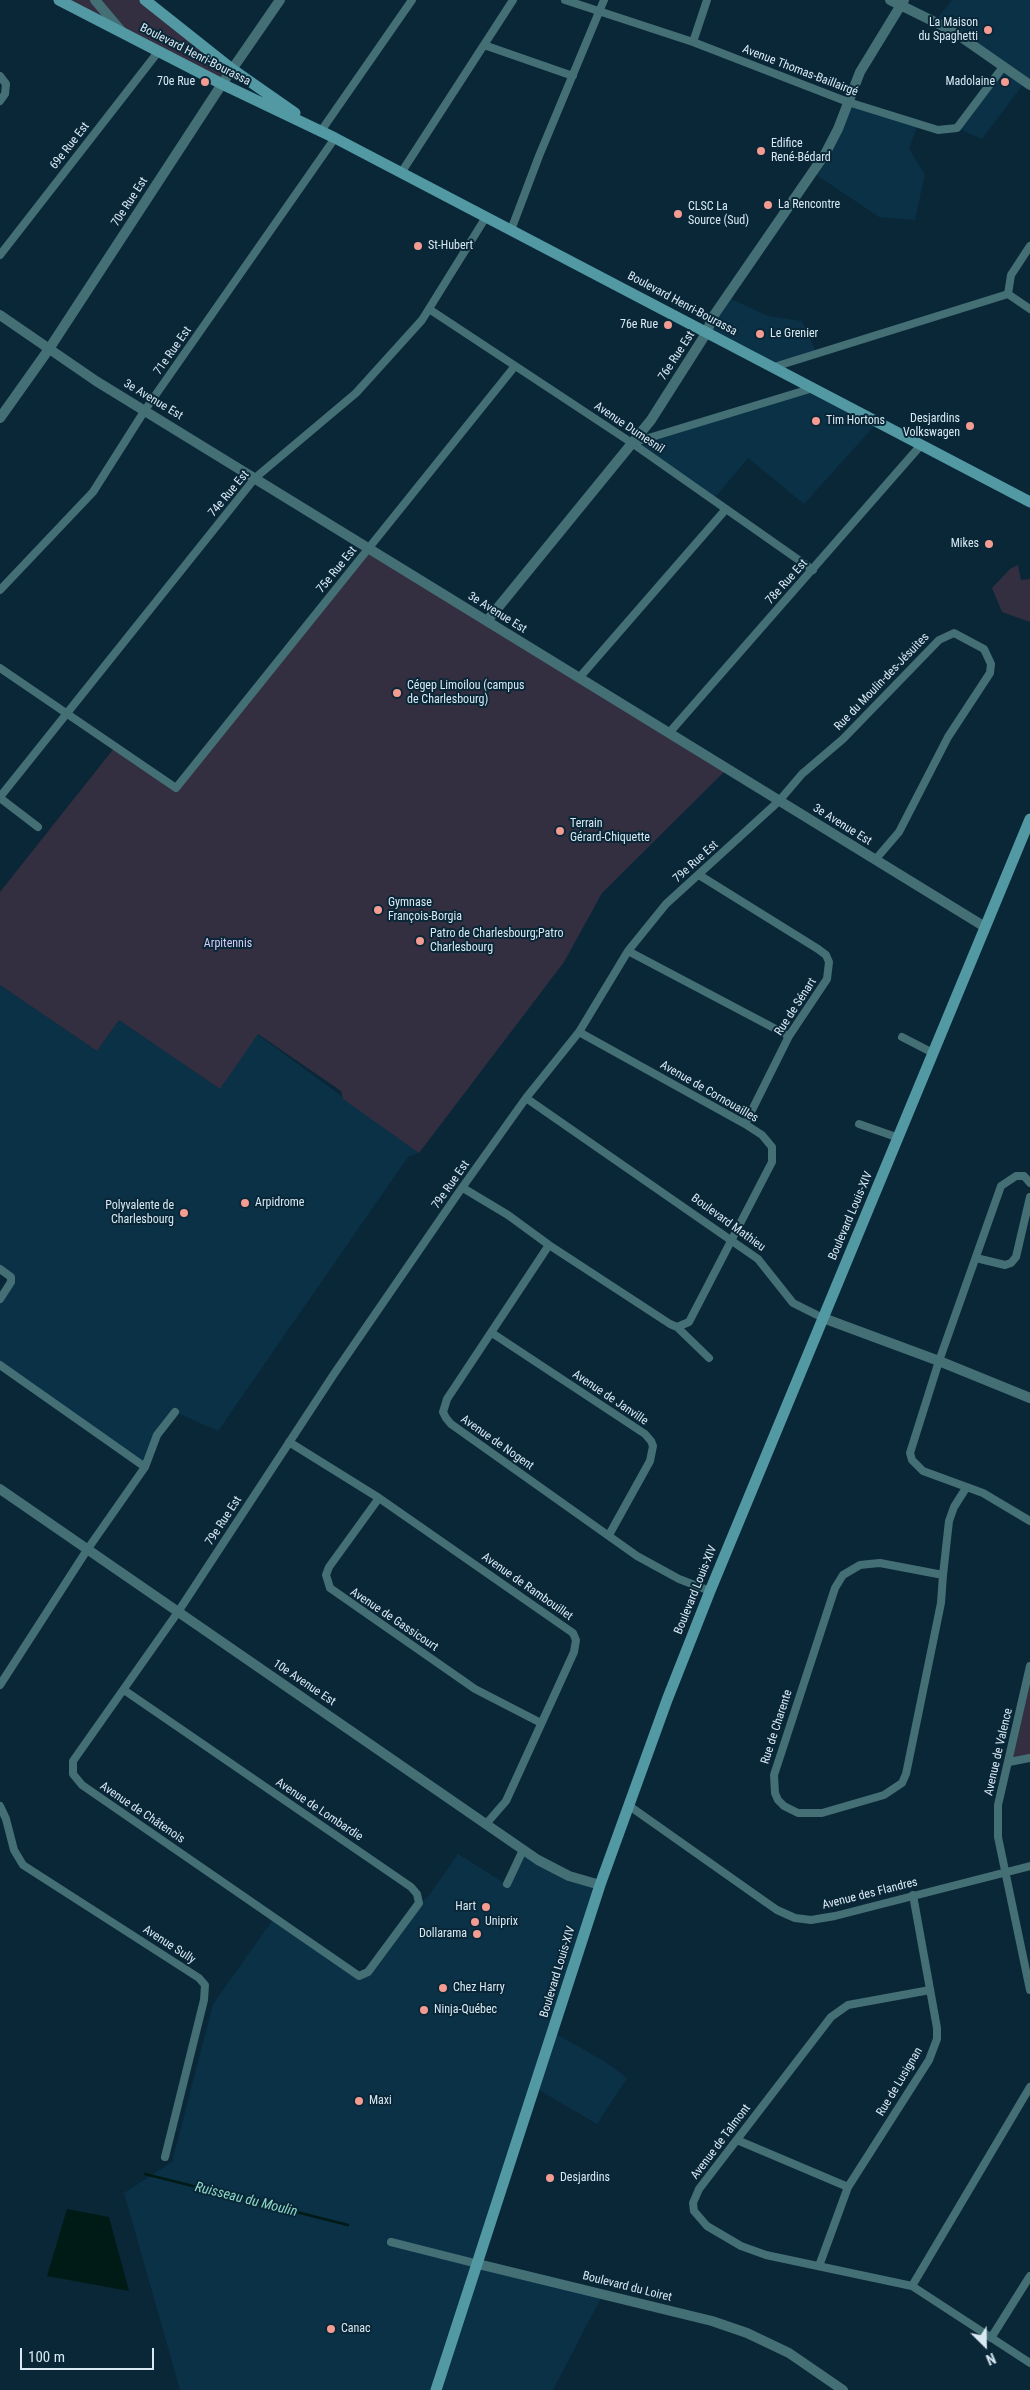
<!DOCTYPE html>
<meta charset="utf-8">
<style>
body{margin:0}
#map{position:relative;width:1030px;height:2390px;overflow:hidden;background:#0a2738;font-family:"Roboto Condensed",sans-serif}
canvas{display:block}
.north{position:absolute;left:960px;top:2320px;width:50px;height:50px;-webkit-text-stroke:4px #0a2738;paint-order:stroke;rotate:157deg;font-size:14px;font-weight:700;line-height:20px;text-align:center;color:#d8e9f4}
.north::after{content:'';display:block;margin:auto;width:18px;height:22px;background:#d8e9f4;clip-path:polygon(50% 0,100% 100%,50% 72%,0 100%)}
.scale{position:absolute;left:20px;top:2348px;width:134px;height:22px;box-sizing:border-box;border:2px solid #d8e9f4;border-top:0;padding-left:6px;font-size:15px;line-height:18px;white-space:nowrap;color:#d8e9f4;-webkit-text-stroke:4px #0a2738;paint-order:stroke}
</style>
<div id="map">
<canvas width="1030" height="2390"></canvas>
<div class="north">N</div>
<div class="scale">100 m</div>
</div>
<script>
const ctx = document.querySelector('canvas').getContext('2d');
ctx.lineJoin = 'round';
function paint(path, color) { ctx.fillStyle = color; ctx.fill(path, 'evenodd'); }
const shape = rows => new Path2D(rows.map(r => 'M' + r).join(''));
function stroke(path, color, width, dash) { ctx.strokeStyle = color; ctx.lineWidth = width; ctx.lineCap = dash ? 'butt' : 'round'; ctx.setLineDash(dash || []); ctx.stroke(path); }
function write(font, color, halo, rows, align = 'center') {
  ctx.font = font + ' "Roboto Condensed",sans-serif'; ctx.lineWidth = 4; ctx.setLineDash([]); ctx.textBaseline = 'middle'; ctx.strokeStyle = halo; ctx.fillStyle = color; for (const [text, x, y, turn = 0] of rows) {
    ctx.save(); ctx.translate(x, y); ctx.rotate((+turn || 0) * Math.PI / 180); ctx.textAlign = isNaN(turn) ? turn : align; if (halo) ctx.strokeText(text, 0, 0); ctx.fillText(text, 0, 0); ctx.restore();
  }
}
const built = shape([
 [952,0,1030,0,1030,85,1025,82,982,139,957,128,1003,67,934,22],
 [848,102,918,124,909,149,925,174,915,220,879,217,812,172],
 [727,297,768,316,802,321,817,354,774,367,707,332],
 [813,388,878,422,804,504,748,458,713,500,632,443],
 [0,985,97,1051,119,1020,220,1089,257,1034,419,1153,408,1157,218,1431,175,1412,145,1467,0,1365,0,1299,11,1282,0,1269],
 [523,1850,600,1885,554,2033,604,2061,627,2078,597,2124,536,2088,478,2264,603,2294,553,2390,180,2390,124,2193,172,2162,213,2004,274,1918,359,1976,368,1972,419,1903,428,1897,458,1854,506,1884]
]);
const green = shape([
 [59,0,145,0,232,69,222,84],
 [369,548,727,769,602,893,564,962,419,1153,343,1099,341,1091,258,1034,220,1089,119,1020,97,1051,0,985,0,892,115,747,176,788],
 [1018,565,1021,580,1030,579,1030,622,1002,612,992,588,1010,569],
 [1030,1666,1030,1758,1009,1762]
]);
const water = shape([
 [67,2209,109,2217,129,2291,47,2276]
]);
const stream = shape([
 [145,2174,348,2225]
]);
const minor = shape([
 [565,0,693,42,848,102,938,130,957,128,1003,67],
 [693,42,707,0],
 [484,45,573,76],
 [0,76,6,84,5,94,0,101],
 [321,131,412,0],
 [401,173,513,0],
 [511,230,539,156,604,0],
 [1030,246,1011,275,1008,294,1030,309],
 [0,255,158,52],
 [429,309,632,443,813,570],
 [774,367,1008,294],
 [632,443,813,388],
 [0,590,93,492,145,410,335,138],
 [0,668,176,788,515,366],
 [579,678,726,509],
 [669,733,921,445],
 [0,797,255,478,356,393,422,320,486,217],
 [0,798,38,827],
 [699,875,818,949,826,955,829,962,827,979,789,1036,745,1124],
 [628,951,789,1036],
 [902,1037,933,1053],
 [526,1098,758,1259,793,1303,823,1318],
 [859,1124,899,1138],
 [1030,1183,1024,1176,1016,1176,1001,1186,939,1361,910,1453,912,1460,923,1471,983,1493,1030,1521],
 [463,1188,508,1215,549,1245,670,1324,677,1327,689,1322,772,1162,772,1147,762,1135,745,1124,579,1032],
 [549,1245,447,1399,443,1412,446,1418,451,1424,637,1556,679,1579,710,1591],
 [976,1258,1005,1265,1011,1263,1016,1257,1030,1197],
 [0,1269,11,1277,11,1282,0,1299],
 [677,1327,709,1358],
 [492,1333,645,1434,651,1441,653,1446,650,1461,609,1535],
 [0,1365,145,1467],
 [289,1442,379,1498,573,1633,576,1640,574,1652,506,1801,486,1824],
 [379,1498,329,1567,326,1575,330,1588,475,1689,541,1723],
 [943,1575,941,1603,906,1774,902,1783,884,1795,822,1813,798,1813,784,1806,778,1800,775,1793,774,1775,835,1588,843,1575,860,1565,869,1564,880,1563,943,1575,949,1521,954,1507,966,1488],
 [1030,1666,998,1805,998,1837,1030,1990],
 [0,1685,87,1550,145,1467,157,1435,175,1412],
 [124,1690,411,1887,417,1894,419,1903,368,1972,359,1976,82,1785,73,1774,73,1761,178,1612,334,1374,459,1192,526,1098,579,1032,628,951,666,904,779,801,802,774,843,739,939,640,954,633,984,649,991,664,990,673,948,737,899,832,875,860],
 [1009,1762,1030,1758],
 [628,1805,757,1896,777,1910,795,1918,811,1920,835,1916,1030,1866],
 [0,1806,6,1819,14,1850,23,1865,199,1978,205,1985,204,2000,165,2157],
 [507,1884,523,1850],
 [930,1990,848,2005,831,2017,699,2189,693,2203,694,2211,707,2226,741,2246,766,2255,912,2286,1030,2363],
 [737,2140,848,2187],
 [391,2242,478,2264],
 [819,2266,848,2187,929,2060,937,2039,937,2028,913,1895],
 [912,2286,1030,2087],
 [991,2338,1030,2276]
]);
const tertiary = shape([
 [95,0,122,32],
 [890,0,951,30,1030,85],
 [0,315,96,381,985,927],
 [0,418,49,349,222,84,280,0],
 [487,621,651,420,707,332,712,318,825,154,838,129,860,72,904,0],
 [823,1318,939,1361,1030,1398],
 [0,1489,538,1860,569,1876,600,1885],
 [478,2264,712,2321,747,2333,789,2353,843,2390]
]);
const secondary = shape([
 [59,0,222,84,335,138,1030,502],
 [145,0,232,69,295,113],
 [436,2390,600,1885,667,1700,710,1591,1030,819]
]);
const markers = [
 [988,30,5,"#f59c92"],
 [205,82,5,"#f59c92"],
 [1005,82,5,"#f59c92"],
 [761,151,5,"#f59c92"],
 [768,205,5,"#f59c92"],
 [678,214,5,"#f59c92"],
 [418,246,5,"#f59c92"],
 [668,325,5,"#f59c92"],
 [760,334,5,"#f59c92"],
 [816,421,5,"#f59c92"],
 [970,426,5,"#f59c92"],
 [989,544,5,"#f59c92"],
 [397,693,5,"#f59c92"],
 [560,831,5,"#f59c92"],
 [378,910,5,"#f59c92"],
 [420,941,5,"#f59c92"],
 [245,1203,5,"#f59c92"],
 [184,1213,5,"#f59c92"],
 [486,1907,5,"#f59c92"],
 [475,1922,5,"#f59c92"],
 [477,1934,5,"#f59c92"],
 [443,1988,5,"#f59c92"],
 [424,2010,5,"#f59c92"],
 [359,2101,5,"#f59c92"],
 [550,2178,5,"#f59c92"],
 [331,2329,5,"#f59c92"]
];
const poiNames = [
 ["La Maison",978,23,"right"],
 ["du Spaghetti",978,37,"right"],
 ["70e Rue",195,82,"right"],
 ["Madolaine",995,82,"right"],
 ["Edifice",771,144],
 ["René-Bédard",771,158],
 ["La Rencontre",778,205],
 ["CLSC La",688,207],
 ["Source (Sud)",688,221],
 ["St-Hubert",428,246],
 ["76e Rue",658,325,"right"],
 ["Le Grenier",770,334],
 ["Desjardins",960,419,"right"],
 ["Volkswagen",960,433,"right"],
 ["Tim Hortons",826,421],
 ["Mikes",979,544,"right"],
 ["Cégep Limoilou (campus",407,686],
 ["de Charlesbourg)",407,700],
 ["Terrain",570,824],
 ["Gérard-Chiquette",570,838],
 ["Gymnase",388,903],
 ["François-Borgia",388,917],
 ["Patro de Charlesbourg;Patro",430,934],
 ["Charlesbourg",430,948],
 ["Arpidrome",255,1203],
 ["Polyvalente de",174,1206,"right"],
 ["Charlesbourg",174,1220,"right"],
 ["Hart",476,1907,"right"],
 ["Uniprix",485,1922],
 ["Dollarama",467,1934,"right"],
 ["Chez Harry",453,1988],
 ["Ninja-Québec",434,2010],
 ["Maxi",369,2101],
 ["Desjardins",560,2178],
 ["Canac",341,2329]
];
const streetNames = [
 ["Boulevard Henri-Bourassa",195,55,27],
 ["Avenue Thomas-Baillairgé",800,71,21],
 ["69e Rue Est",70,146,-52],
 ["70e Rue Est",130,202,-57],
 ["Boulevard Henri-Bourassa",682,304,28],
 ["71e Rue Est",173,351,-55],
 ["76e Rue Est",677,356,-57],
 ["3e Avenue Est",153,400,31],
 ["Avenue Dumesnil",629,428,34],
 ["74e Rue Est",229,494,-50],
 ["75e Rue Est",337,570,-51],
 ["78e Rue Est",787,582,-48],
 ["3e Avenue Est",497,613,32],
 ["Rue du Moulin-des-Jésuites",882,682,-46],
 ["3e Avenue Est",842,825,32],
 ["79e Rue Est",696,862,-42],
 ["Rue de Sénart",796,1007,-57],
 ["Avenue de Cornouailles",709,1092,30],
 ["79e Rue Est",451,1185,-55],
 ["Boulevard Louis-XIV",851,1216,-67],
 ["Boulevard Mathieu",728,1223,36],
 ["Avenue de Janville",610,1398,34],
 ["Avenue de Nogent",497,1443,35],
 ["79e Rue Est",224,1521,-57],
 ["Avenue de Rambouillet",527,1587,35],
 ["Boulevard Louis-XIV",696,1590,-68],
 ["Avenue de Gassicourt",394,1620,34],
 ["10e Avenue Est",304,1683,34],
 ["Rue de Charente",777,1727,-72],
 ["Avenue de Valence",999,1752,-77],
 ["Avenue de Lombardie",319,1810,34],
 ["Avenue de Châtenois",142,1813,34],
 ["Avenue des Flandres",870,1894,-14],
 ["Avenue Sully",169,1945,33],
 ["Boulevard Louis-XIV",558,1972,-73],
 ["Rue de Lusignan",900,2082,-59],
 ["Avenue de Talmont",721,2142,-53],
 ["Boulevard du Loiret",627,2287,14]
];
const parkNames = [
 ["Arpitennis",228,944]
];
const waterNames = [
 ["Ruisseau du Moulin",246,2200,14]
];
paint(built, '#0a3146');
paint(green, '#332f40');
paint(water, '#001b15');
stroke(stream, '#001b15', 2.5);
stroke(minor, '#446f75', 8);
stroke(tertiary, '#446f75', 10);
stroke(secondary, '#5299a4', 11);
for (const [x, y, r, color] of markers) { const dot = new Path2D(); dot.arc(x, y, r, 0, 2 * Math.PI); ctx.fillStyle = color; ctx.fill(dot); stroke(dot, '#0a2738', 2); }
write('12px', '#d8e9f4', '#0a2738', poiNames, 'left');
write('12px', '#d8e9f4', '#0a2738', streetNames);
write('12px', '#d8ccf8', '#0a2738', parkNames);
write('italic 14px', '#90d9c8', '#0a2738', waterNames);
</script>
